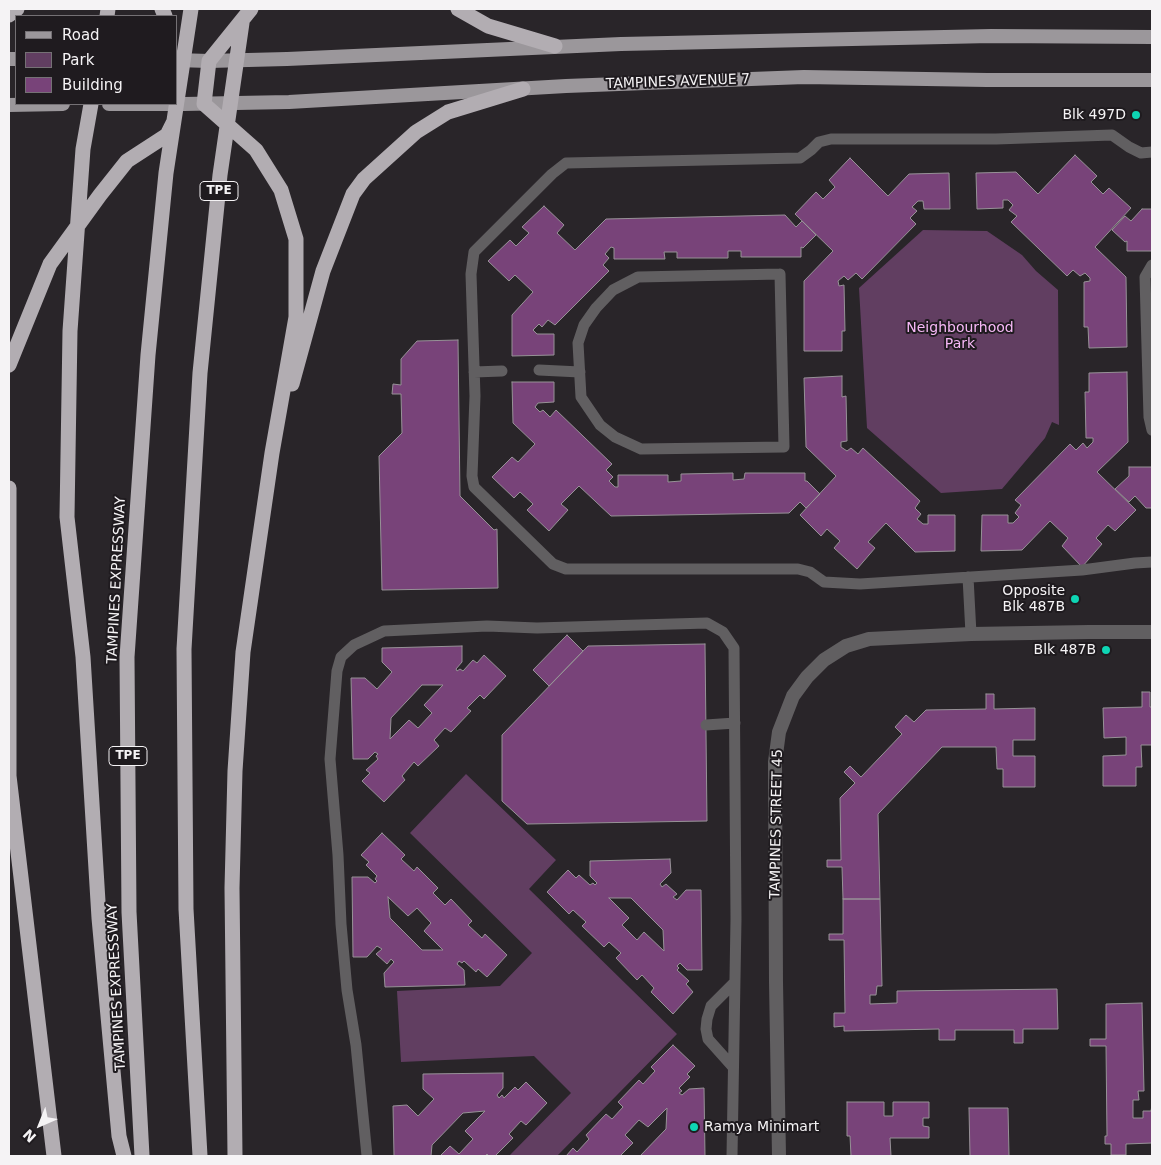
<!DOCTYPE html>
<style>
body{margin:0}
#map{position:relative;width:1161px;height:1165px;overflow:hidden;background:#292529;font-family:"DejaVu Sans",sans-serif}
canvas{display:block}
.frame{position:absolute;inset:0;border:10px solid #f5f3f5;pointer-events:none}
.legend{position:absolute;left:15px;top:15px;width:162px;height:90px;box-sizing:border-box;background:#1f1b1f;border:1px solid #757175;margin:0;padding:6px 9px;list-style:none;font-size:15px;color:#f5f3f5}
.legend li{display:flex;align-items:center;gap:10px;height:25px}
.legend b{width:25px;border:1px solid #757175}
.north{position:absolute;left:15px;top:1100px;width:50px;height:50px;-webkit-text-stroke:4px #1f1b1f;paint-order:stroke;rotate:224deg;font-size:14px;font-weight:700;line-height:20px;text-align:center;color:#f5f3f5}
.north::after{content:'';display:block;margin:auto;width:18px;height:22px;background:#f5f3f5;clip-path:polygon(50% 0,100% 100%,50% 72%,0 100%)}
</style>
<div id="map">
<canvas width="1161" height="1165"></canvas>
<div class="frame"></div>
<ul class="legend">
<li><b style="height:6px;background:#9b979b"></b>Road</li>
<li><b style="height:14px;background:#613e61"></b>Park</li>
<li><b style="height:14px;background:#784379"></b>Building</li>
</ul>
<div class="north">N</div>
</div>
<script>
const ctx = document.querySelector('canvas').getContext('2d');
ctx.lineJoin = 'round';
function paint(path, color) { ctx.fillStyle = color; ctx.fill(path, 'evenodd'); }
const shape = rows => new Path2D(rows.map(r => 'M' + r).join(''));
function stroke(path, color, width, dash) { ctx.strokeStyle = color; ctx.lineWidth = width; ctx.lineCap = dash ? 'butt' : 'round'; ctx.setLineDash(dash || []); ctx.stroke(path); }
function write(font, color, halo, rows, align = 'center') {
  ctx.font = font + ' "DejaVu Sans",sans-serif'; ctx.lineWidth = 4; ctx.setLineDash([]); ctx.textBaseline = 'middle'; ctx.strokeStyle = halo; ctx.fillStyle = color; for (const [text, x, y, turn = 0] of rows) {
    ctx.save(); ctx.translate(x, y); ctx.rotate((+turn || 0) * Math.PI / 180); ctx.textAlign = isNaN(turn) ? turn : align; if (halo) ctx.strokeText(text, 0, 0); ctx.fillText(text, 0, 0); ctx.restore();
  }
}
const green = shape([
 [923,230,987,231,1022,255,1036,271,1058,290,1059,425,1052,422,1045,438,1002,489,941,493,867,428,859,288],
 [466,774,556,860,529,889,677,1034,557,1156,509,1156,571,1093,534,1056,401,1062,397,991,500,986,532,953,410,833]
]);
const building = shape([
 [1075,155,1097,176,1091,182,1103,194,1109,188,1131,208,1095,247,1126,277,1127,347,1089,348,1088,327,1084,327,1084,282,1090,281,1090,278,1085,273,1080,276,1073,270,1067,276,1011,222,1017,216,1009,210,1013,205,1008,200,1003,200,1003,208,977,209,976,173,1016,172,1038,194,1075,155],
 [850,158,888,196,909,174,949,173,950,209,924,209,923,201,918,201,912,207,917,211,910,218,916,224,862,279,856,273,848,280,844,276,838,281,839,286,844,285,845,331,842,331,842,351,804,351,804,281,833,251,795,214,816,192,823,199,835,187,829,180,850,158],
 [544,206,564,225,557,233,575,250,606,219,785,215,796,227,802,221,816,235,803,248,801,247,801,257,741,257,741,251,728,251,728,258,677,258,677,252,664,252,665,259,614,259,614,248,611,247,605,254,609,258,603,265,609,271,555,325,548,320,542,327,539,324,533,330,537,334,554,334,554,355,512,356,512,315,533,292,515,275,509,281,488,261,510,240,516,246,529,233,522,227,544,206],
 [1142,209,1152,209,1152,251,1127,251,1127,241,1125,242,1112,230,1125,216,1131,221,1142,209],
 [458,340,460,496,494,530,497,529,498,588,382,590,379,456,402,433,401,394,392,394,393,384,401,385,401,359,417,341,458,340],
 [1127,372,1128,442,1097,472,1136,510,1115,531,1108,525,1096,538,1102,544,1082,567,1062,546,1068,538,1050,521,1022,550,981,551,982,515,1008,515,1008,523,1013,523,1019,517,1015,513,1021,505,1015,500,1070,444,1076,450,1083,443,1087,448,1093,442,1093,438,1086,438,1085,392,1089,392,1089,373,1127,372],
 [842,376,842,397,846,396,847,441,841,442,841,447,847,451,851,448,858,454,863,448,920,501,915,508,921,514,917,519,923,524,928,524,928,515,955,515,955,551,915,552,886,523,868,542,875,548,857,569,834,548,840,541,827,529,821,536,800,515,836,476,806,447,804,378,842,376],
 [512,382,554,382,554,402,538,403,535,407,540,412,543,410,550,417,556,410,612,464,606,470,613,477,609,481,615,487,618,487,618,475,668,475,668,482,681,481,681,474,733,473,733,480,744,479,745,473,805,473,805,481,807,481,820,494,806,508,800,502,789,513,611,516,579,486,561,504,568,510,549,531,527,510,533,504,520,492,514,498,492,477,512,457,518,462,535,444,513,423,512,382],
 [1129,467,1152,467,1152,508,1146,508,1135,496,1129,502,1115,489,1129,476,1129,467],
 [567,635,583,651,549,686,533,670,567,635],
 [705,644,707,821,527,824,502,801,502,735,588,646,705,644],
 [462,646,462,662,456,669,457,671,460,669,463,671,473,660,477,663,484,655,506,676,484,699,480,695,467,708,471,711,451,732,445,728,434,740,439,746,418,766,414,762,402,776,405,780,384,802,362,781,370,773,366,770,378,759,376,756,378,754,375,752,368,759,353,759,351,678,365,678,377,689,392,672,382,662,382,648,462,646],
 [422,685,443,685,424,705,432,713,418,728,409,720,390,739,391,718,422,685],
 [1142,692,1150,692,1150,707,1152,707,1152,745,1141,745,1142,767,1136,767,1136,786,1103,786,1103,756,1126,755,1126,737,1104,738,1103,708,1142,707,1142,692],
 [986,694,994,694,994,709,1035,708,1035,740,1013,740,1013,756,1035,756,1035,787,1003,787,1003,769,997,769,996,747,942,747,878,814,880,899,843,899,842,867,827,867,827,860,841,860,840,798,855,783,844,772,850,766,861,777,902,734,895,727,906,715,914,722,926,710,986,709,986,694],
 [382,833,405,855,401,859,414,871,417,867,438,888,433,893,445,905,451,899,472,921,468,925,482,938,485,934,507,955,487,977,478,969,476,972,464,961,462,963,459,961,457,964,464,970,465,985,385,987,384,973,394,962,391,959,387,964,376,954,382,949,377,946,367,957,353,957,352,877,368,877,375,883,377,881,375,879,377,876,366,865,369,862,361,855,382,833],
 [388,897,408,916,417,908,431,923,424,931,443,950,422,950,390,918,388,897],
 [670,859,671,873,660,884,662,887,666,884,677,894,673,897,677,900,686,890,701,890,702,970,687,970,680,963,677,966,679,968,677,970,689,981,686,984,693,992,673,1014,651,992,654,988,642,975,637,980,616,958,621,953,609,942,604,947,582,926,586,922,573,910,569,914,547,892,568,870,576,878,579,875,590,885,593,883,595,885,597,883,590,876,590,861,670,859],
 [609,898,631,898,663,930,664,951,644,932,637,940,622,925,629,918,609,898],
 [843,899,880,899,882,986,877,986,876,995,870,995,870,1004,897,1003,897,991,1057,989,1058,1029,1023,1029,1023,1043,1014,1043,1014,1030,955,1030,955,1040,939,1040,939,1029,844,1031,844,1026,834,1027,834,1013,845,1013,844,940,829,940,829,934,843,934,843,899],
 [1142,1003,1144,1091,1138,1091,1139,1100,1133,1100,1133,1118,1143,1118,1143,1111,1151,1111,1152,1105,1152,1143,1126,1144,1126,1155,1111,1155,1111,1144,1105,1144,1105,1136,1107,1136,1106,1046,1090,1046,1090,1039,1106,1039,1106,1004,1142,1003],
 [673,1045,695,1066,687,1074,690,1077,679,1088,682,1091,679,1093,682,1095,689,1089,704,1088,705,1156,640,1156,666,1129,667,1108,648,1127,639,1120,625,1135,633,1143,620,1156,566,1156,573,1148,577,1152,589,1139,586,1135,606,1114,612,1119,623,1107,618,1102,639,1080,643,1084,655,1071,651,1067,673,1045],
 [503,1073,503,1088,497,1095,499,1098,502,1095,504,1098,515,1087,518,1090,526,1082,547,1103,526,1125,521,1121,509,1134,513,1138,495,1156,489,1156,487,1154,485,1156,440,1156,450,1146,459,1154,473,1139,465,1131,485,1111,463,1113,432,1145,431,1156,394,1156,393,1106,407,1105,418,1116,434,1099,423,1089,423,1074,503,1073],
 [847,1102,884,1102,884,1116,893,1116,893,1102,929,1102,929,1118,923,1118,923,1126,929,1127,929,1138,890,1138,891,1156,851,1156,850,1136,847,1136,847,1102],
 [969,1108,1008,1108,1009,1156,970,1156,969,1108]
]);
const service = shape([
 [1152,152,1141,153,1129,147,1112,135,996,139,831,139,819,142,811,150,800,158,566,163,552,174,474,252,471,274,475,396,472,476,474,487,553,564,566,569,798,569,810,572,824,582,860,584,1082,570,1135,563,1152,562],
 [1152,265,1145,277,1149,417,1152,430],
 [780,274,784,447,641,449,615,437,600,425,581,397,578,343,584,325,596,308,613,290,638,277,780,274],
 [539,370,580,372],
 [474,372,502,371],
 [968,577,971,634],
 [706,725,735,723],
 [733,1067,708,1039,706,1029,707,1019,711,1006,734,983],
 [367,1156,356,1045,347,990,341,924,338,855,330,759,337,671,341,657,354,645,384,631,487,626,537,628,707,623,723,632,734,648,736,919,732,1156]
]);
const minor = shape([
 [779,1156,776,982,775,762,779,732,793,696,807,677,824,660,846,646,869,639,971,634,1089,632,1152,632]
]);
const primary = shape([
 [9,59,16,59],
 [176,60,209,61,287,59,621,44,991,36,1152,37],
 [109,104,184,104,289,102,566,86,804,77,987,80,1152,80],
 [9,105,63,104]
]);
const motorway = shape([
 [162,9,165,16],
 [458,9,488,26,555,46],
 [9,15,17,9],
 [107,16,108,9],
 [91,104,83,149,70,331,67,517,83,657,99,918,119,1136,124,1156],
 [9,365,50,264,100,195,127,161,167,135,173,123],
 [292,384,323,271,353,194,364,179,416,132,448,112,523,89],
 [9,488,9,776,54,1156],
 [142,1156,129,912,127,657,148,355,166,173,191,9],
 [200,1156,186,909,184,649,200,373,220,175,242,23],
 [235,1156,232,888,235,771,243,652,272,453,296,317,296,239,281,190,256,150,204,104,209,61,251,9]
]);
const markers = [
 [1136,115,5,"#0ed5b4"],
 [1075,599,5,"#0ed5b4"],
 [1106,650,5,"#0ed5b4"],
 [694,1127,5,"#0ed5b4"]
];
const shields = [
 [219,191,38],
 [128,756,38]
];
const shieldNames = [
 ["TPE",219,191],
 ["TPE",128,756]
];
const streetNames = [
 ["TAMPINES AVENUE 7",678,82,-2],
 ["TAMPINES EXPRESSWAY",117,580,-87],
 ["TAMPINES STREET 45",777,824,-89],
 ["TAMPINES EXPRESSWAY",117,987,-93]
];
const poiNames = [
 ["Blk 497D",1126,115],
 ["Opposite",1065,591],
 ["Blk 487B",1065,607],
 ["Blk 487B",1096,650],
 ["Ramya Minimart",704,1127,"left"]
];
const parkNames = [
 ["Neighbourhood",960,328],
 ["Park",960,344]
];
paint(green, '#613e61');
paint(building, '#784379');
stroke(building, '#979297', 1);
stroke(service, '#615f61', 11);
stroke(minor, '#615f61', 14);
stroke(primary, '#9b979b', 14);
stroke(motorway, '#b2adb2', 15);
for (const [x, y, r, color] of markers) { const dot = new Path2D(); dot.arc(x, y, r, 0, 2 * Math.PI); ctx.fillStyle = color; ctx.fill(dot); stroke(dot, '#1f1b1f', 2); }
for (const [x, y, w] of shields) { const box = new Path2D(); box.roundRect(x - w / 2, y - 9.5, w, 19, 4); ctx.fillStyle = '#1f1b1f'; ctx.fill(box); stroke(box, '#f5f3f5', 1); }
write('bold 12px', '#f5f3f5', null, shieldNames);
write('14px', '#f5f3f5', '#1f1b1f', streetNames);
write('14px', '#f5f3f5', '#1f1b1f', poiNames, 'right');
write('14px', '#f7b8f7', '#1f1b1f', parkNames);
</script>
